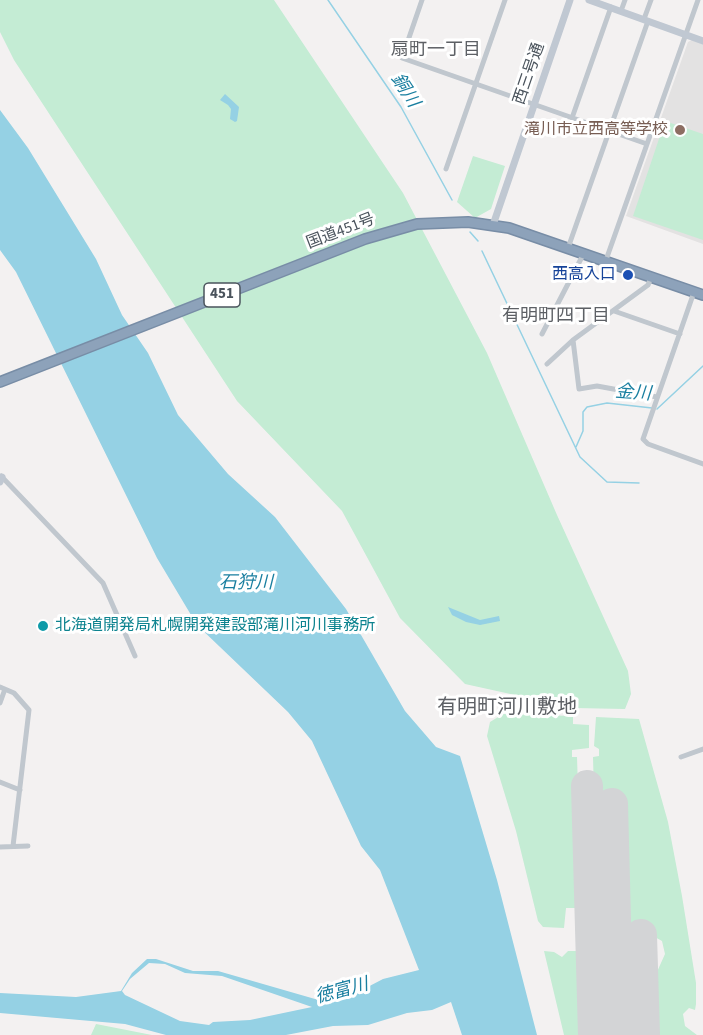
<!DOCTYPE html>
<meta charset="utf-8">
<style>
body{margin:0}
canvas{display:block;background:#f3f1f1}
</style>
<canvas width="703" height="1035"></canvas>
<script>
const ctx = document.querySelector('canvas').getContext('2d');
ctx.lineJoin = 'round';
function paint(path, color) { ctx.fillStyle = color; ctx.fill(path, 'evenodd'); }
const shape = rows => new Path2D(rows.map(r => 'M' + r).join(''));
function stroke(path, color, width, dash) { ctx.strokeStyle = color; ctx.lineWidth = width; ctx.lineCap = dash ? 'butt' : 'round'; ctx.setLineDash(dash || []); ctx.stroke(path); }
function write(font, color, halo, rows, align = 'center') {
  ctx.font = font + ' "Source Sans 3","Noto Sans JP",sans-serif'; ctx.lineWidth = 6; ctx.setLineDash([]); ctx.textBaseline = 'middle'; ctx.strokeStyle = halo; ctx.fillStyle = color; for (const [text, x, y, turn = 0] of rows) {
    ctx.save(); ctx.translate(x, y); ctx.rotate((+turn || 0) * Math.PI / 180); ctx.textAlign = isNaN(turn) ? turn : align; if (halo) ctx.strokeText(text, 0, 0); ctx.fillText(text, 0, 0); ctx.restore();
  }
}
const education = shape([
 [692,40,703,44,703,244,626,216,688,42]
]);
const green = shape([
 [0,0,274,0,403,193,487,353,557,515,628,671,631,694,625,709,574,708,465,684,400,618,342,511,237,401,14,60,0,32],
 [665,121,703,134,703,240,633,216],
 [473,156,505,166,491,209,475,218,457,202],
 [503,714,573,716,573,724,589,725,589,748,572,750,572,757,577,757,582,908,566,908,564,928,543,927,538,921,516,831,487,736,490,722],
 [596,717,639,719,668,822,682,896,696,983,696,1004,695,1010,689,1008,683,1014,685,1026,697,1035,653,1035,652,983,665,954,662,941,653,936,636,936,638,1035,601,1035,599,978,602,963,600,908,597,908,593,757,599,756,599,749,594,746],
 [585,774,591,780,595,908,584,908,580,780],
 [588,950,594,950,599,1035,587,1035],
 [544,951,554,952,562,957,568,951,580,951,585,1035,564,1035],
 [96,1024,152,1035,91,1035]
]);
const water = shape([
 [225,94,239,107,237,121,235,122,230,119,231,109,228,105,220,100],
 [0,110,28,148,96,259,122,315,148,353,178,415,228,474,275,517,346,609,405,711,436,747,460,756,497,880,537,1035,462,1035,451,1002,432,1010,407,1013,368,1025,333,1026,286,1035,166,1035,125,1024,0,1013,0,993,76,997,121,991,132,973,147,959,156,959,193,971,218,971,315,999,334,1000,360,991,383,979,419,970,380,870,361,846,312,741,288,712,197,625,157,558,16,272,0,250],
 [149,963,165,964,185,973,222,976,312,1007,250,1020,213,1022,209,1025,180,1021,125,995,122,991,130,979],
 [448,607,480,620,499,616,500,621,480,625,466,622,452,615]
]);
const stream = shape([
 [328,0,401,107,452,200],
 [470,232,478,241],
 [482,251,580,457,607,482,639,483],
 [657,409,703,366],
 [576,447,583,431,583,412,587,407,607,403,652,408]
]);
const runway = shape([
 [587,786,594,1035],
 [612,804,618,1035],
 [641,935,644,1035]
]);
const street = shape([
 [422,0,402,58,647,144],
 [621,11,625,0],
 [644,19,651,0],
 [572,118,611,7],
 [446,169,505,0],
 [568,248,648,21],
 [606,260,698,0],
 [694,292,643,439,648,444,703,464],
 [614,311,680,334],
 [542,334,584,253],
 [573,340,579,389,597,386,657,397],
 [547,364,573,340,648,285,651,277],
 [1,476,103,583,135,656],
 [0,687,14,693,29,710,13,846],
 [0,703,5,689],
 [681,757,703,749],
 [0,782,20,790],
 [0,847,28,846]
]);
const secondary = shape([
 [589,0,703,41],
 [493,225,570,0],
 [0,482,2,477]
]);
const highway = shape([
 [0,382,365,239,417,224,468,222,509,228,703,295]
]);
const markers = [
 [680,130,6,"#8d6e63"],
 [628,275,6,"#1a4fb4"],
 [43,626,6,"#0f9aa8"]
];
const shields = [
 [222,295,36]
];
const shieldNames = [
 ["451",222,295]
];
const streetNames = [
 ["西三号通",530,74,-71],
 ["国道451号",341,232,-21]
];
const educationNames = [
 ["滝川市立西高等学校",668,130]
];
const transitNames = [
 ["西高入口",616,275]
];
const cultureNames = [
 ["北海道開発局札幌開発建設部滝川河川事務所",55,626]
];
const neighbourhoodNames = [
 ["扇町一丁目",436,51],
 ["有明町四丁目",556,317]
];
const waterNames = [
 ["銅川",404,91,57],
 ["金川",633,394,4],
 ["石狩川",246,584],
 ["徳富川",342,992,-15]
];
const quarterNames = [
 ["有明町河川敷地",507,709]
];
paint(education, '#e3e2e2');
paint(green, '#c4ecd4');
paint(water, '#95d1e4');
stroke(stream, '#95d1e4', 1.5);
stroke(runway, '#d3d4d6', 32);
stroke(highway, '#788da6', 12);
stroke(street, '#c0c7ce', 5);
stroke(secondary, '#c0c8d2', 7);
stroke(highway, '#8da2ba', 9);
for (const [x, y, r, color] of markers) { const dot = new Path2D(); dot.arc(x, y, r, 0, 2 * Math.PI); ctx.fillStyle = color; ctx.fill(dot); stroke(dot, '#fff', 2); }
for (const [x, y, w] of shields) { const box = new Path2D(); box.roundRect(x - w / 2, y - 12, w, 24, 4.5); ctx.fillStyle = '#fff'; ctx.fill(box); stroke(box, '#4a535c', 1.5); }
write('bold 15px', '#4a535c', null, shieldNames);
write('16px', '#4a535c', '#fff', streetNames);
write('16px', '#785e54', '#fff', educationNames, 'right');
write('16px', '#164399', '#fff', transitNames, 'right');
write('16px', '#0d838f', '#fff', cultureNames, 'left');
write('18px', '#5d6065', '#fff', neighbourhoodNames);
write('italic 18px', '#1a7fa0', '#fff', waterNames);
write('20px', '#5d6065', '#fff', quarterNames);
</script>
